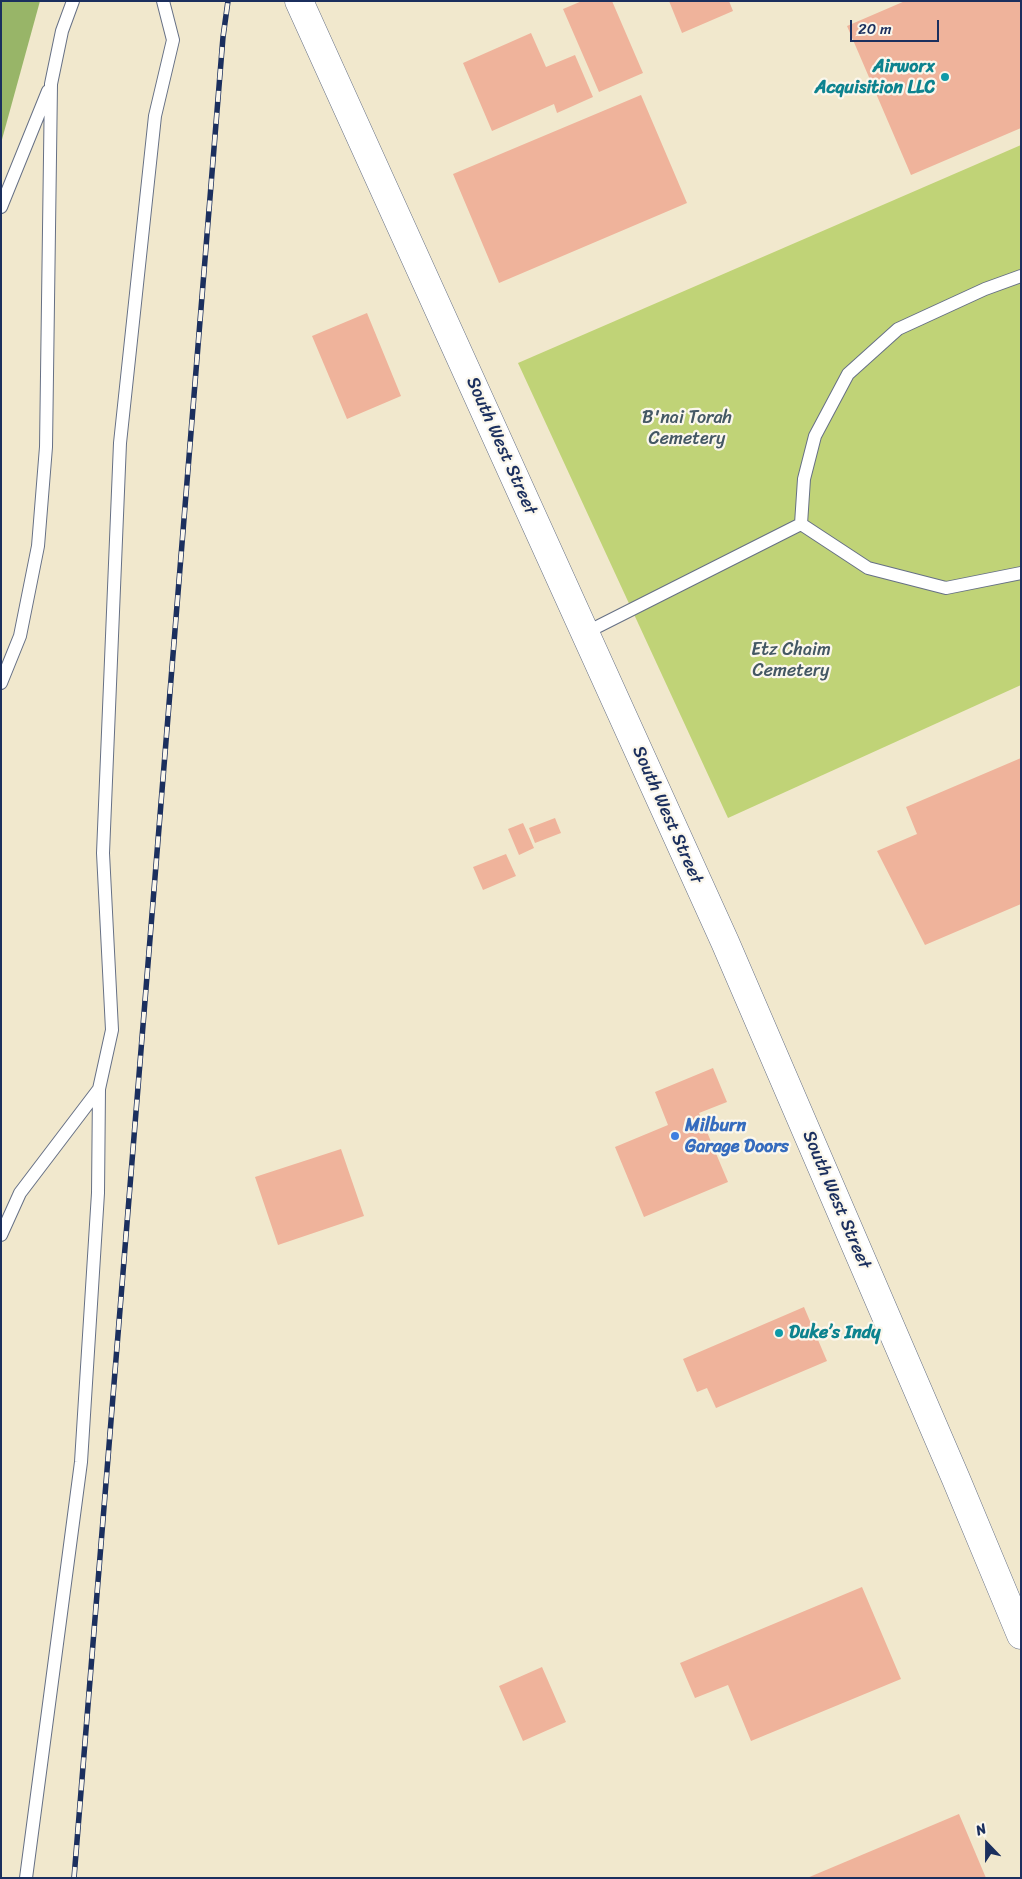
<!DOCTYPE html>
<meta charset="utf-8">
<style>
body{margin:0}
#map{position:relative;width:1022px;height:1879px;overflow:hidden;background:#f1e8cd;font-family:Sriracha,sans-serif}
canvas{display:block}
.frame{position:absolute;inset:0;border:2px solid #1b2f5e;pointer-events:none}
.north{position:absolute;left:962px;top:1819px;width:50px;height:50px;-webkit-text-stroke:4px #fbf7ec;paint-order:stroke;rotate:338deg;font-size:14px;font-weight:700;line-height:20px;text-align:center;color:#1b2f5e}
.north::after{content:'';display:block;margin:auto;width:18px;height:22px;background:#1b2f5e;clip-path:polygon(50% 0,100% 100%,50% 72%,0 100%)}
.scale{position:absolute;left:850px;top:20px;width:89px;height:22px;box-sizing:border-box;border:2px solid #1b2f5e;border-top:0;padding-left:6px;font-size:15px;line-height:18px;white-space:nowrap;color:#1b2f5e;-webkit-text-stroke:4px #fbf7ec;paint-order:stroke}
</style>
<div id="map">
<canvas width="1022" height="1879"></canvas>
<div class="frame"></div>
<div class="north">N</div>
<div class="scale">20 m</div>
</div>
<script>
const ctx = document.querySelector('canvas').getContext('2d');
ctx.lineJoin = 'round';
function paint(path, color) { ctx.fillStyle = color; ctx.fill(path, 'evenodd'); }
const shape = rows => new Path2D(rows.map(r => 'M' + r).join(''));
function stroke(path, color, width, dash) { ctx.strokeStyle = color; ctx.lineWidth = width; ctx.lineCap = dash ? 'butt' : 'round'; ctx.setLineDash(dash || []); ctx.stroke(path); }
function write(font, color, halo, rows, align = 'center') {
  ctx.font = font + ' Sriracha,sans-serif'; ctx.lineWidth = 4.5; ctx.setLineDash([]); ctx.textBaseline = 'middle'; ctx.strokeStyle = halo; ctx.fillStyle = color; for (const [text, x, y, turn = 0] of rows) {
    ctx.save(); ctx.translate(x, y); ctx.rotate((+turn || 0) * Math.PI / 180); ctx.textAlign = isNaN(turn) ? turn : align; if (halo) ctx.strokeText(text, 0, 0); ctx.fillText(text, 0, 0); ctx.restore();
  }
}
const green = shape([
 [1021,145,1021,685,728,818,518,363]
]);
const forest = shape([
 [1,1,40,1,1,143]
]);
const building = shape([
 [582,1,612,1,643,73,599,92,563,9],
 [669,1,729,1,733,11,682,33],
 [905,1,1021,1,1021,128,911,175,847,26],
 [531,33,546,67,575,55,593,97,557,113,554,104,492,131,463,63],
 [641,95,687,203,499,283,453,174],
 [367,313,401,396,347,419,312,336],
 [1021,758,1021,904,925,945,877,851,917,834,906,807],
 [555,818,561,833,535,843,529,828],
 [523,823,534,848,519,855,508,829],
 [506,854,516,876,483,890,473,867],
 [713,1068,727,1102,699,1113,728,1182,644,1217,615,1147,668,1125,655,1092],
 [341,1149,364,1216,278,1245,255,1177],
 [804,1307,827,1361,716,1408,707,1388,697,1392,683,1359],
 [862,1587,901,1679,751,1741,728,1685,695,1698,680,1663],
 [542,1667,566,1722,523,1741,499,1686],
 [959,1814,986,1878,807,1878]
]);
const service = shape([
 [1,207,48,91],
 [801,524,804,479,815,436,848,374,898,329,985,289,1021,276],
 [585,633,801,524,868,568,946,588,1021,573],
 [1,683,20,636,38,546,46,447,51,84,62,31,73,1],
 [1,1235,20,1193,99,1089],
 [26,1878,81,1462,98,1193,99,1089,112,1030,103,853,120,443,155,116,173,40,163,1]
]);
const secondary = shape([
 [299,1,725,942,956,1479,1021,1635]
]);
const rail = shape([
 [74,1878,223,37,228,1]
]);
const markers = [
 [945,77,5,"#0f9aa8"],
 [675,1136,5,"#3f7fe0"],
 [779,1333,5,"#0f9aa8"]
];
const cultureNames = [
 ["Airworx",935,67],
 ["Acquisition LLC",935,88],
 ["Duke’s Indy",789,1333,"left"]
];
const parkNames = [
 ["B'nai Torah",687,418],
 ["Cemetery",687,439],
 ["Etz Chaim",791,650],
 ["Cemetery",791,671]
];
const streetNames = [
 ["South West Street",501,446,66],
 ["South West Street",667,815,66],
 ["South West Street",836,1200,67]
];
const shopNames = [
 ["Milburn",685,1126],
 ["Garage Doors",685,1147]
];
paint(green, '#c0d377');
paint(forest, '#98b568');
paint(building, '#efb39b');
stroke(service, '#667085', 14);
stroke(secondary, '#667085', 29);
stroke(service, '#fff', 12);
stroke(secondary, '#fff', 28);
stroke(rail, '#1b2f5e', 5.5);
stroke(rail, '#fbf7ec', 4, [11]);
for (const [x, y, r, color] of markers) { const dot = new Path2D(); dot.arc(x, y, r, 0, 2 * Math.PI); ctx.fillStyle = color; ctx.fill(dot); stroke(dot, '#fbf7ec', 2); }
write('bold 18px', '#0d838f', '#fbf7ec', cultureNames, 'right');
write('18px', '#445864', '#fbf7ec', parkNames);
write('18px', '#1b2f5e', '#fbf7ec', streetNames);
write('bold 18px', '#366cbe', '#fbf7ec', shopNames, 'left');
</script>
